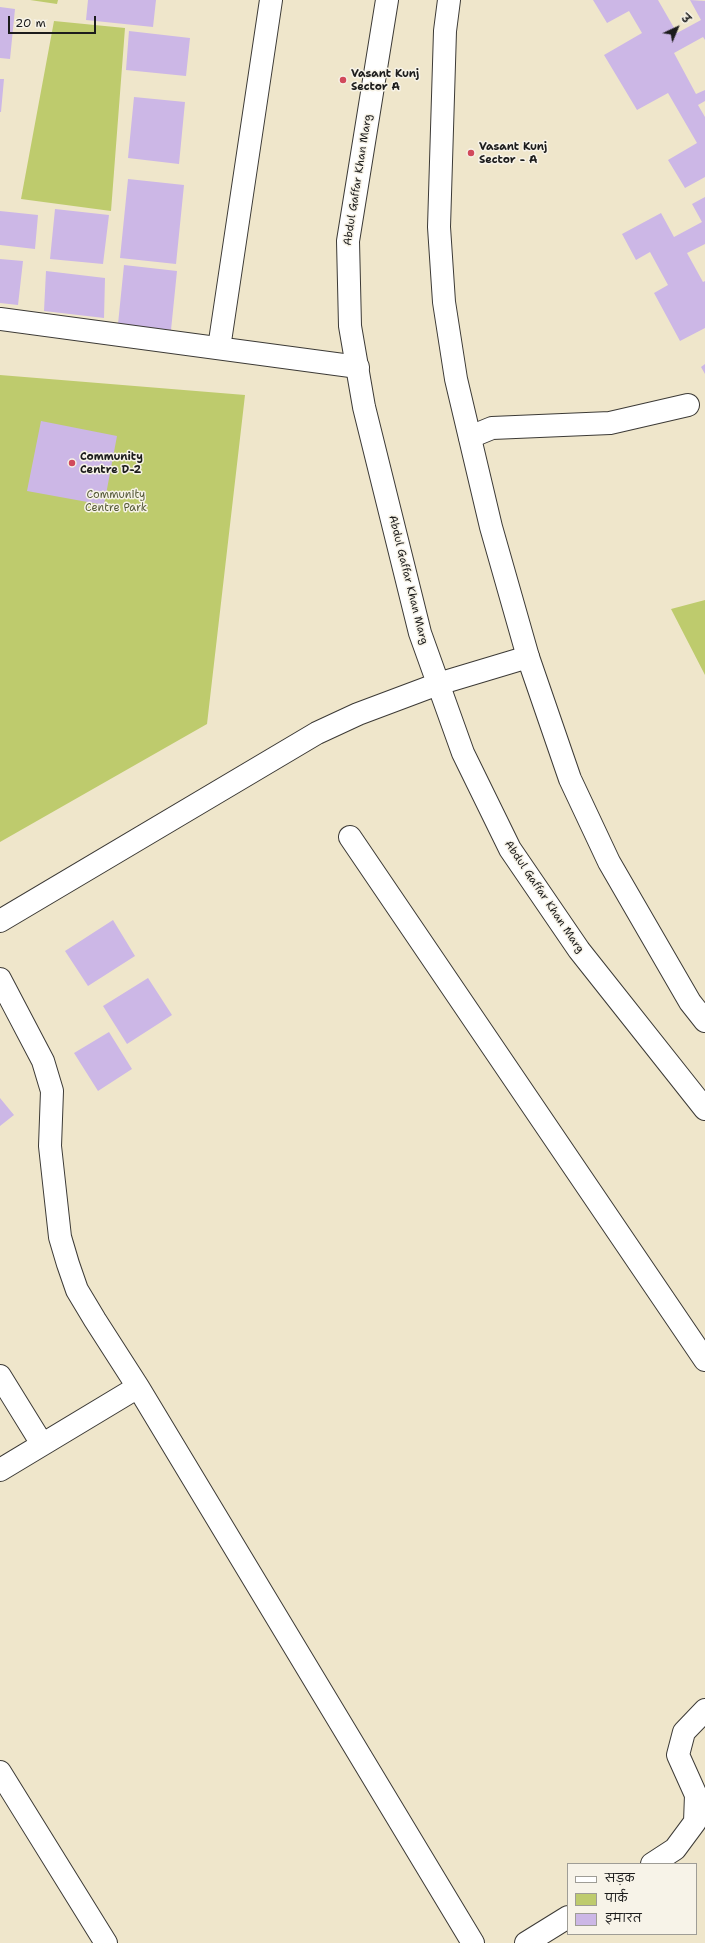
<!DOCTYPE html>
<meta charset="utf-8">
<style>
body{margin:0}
#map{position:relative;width:705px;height:1943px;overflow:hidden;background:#efe6cb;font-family:"Shantell Sans","Playpen Sans Deva",sans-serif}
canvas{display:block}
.legend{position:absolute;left:567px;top:1863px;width:130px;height:72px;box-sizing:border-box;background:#f7f3e8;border:1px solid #9f9d96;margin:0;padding:5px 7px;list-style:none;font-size:12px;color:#1c1c1c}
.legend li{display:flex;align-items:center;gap:8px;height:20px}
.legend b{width:20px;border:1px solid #9f9d96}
.north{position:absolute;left:657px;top:8px;width:40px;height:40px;-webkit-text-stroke:3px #f7f3e8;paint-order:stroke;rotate:44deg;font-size:11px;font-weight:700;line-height:16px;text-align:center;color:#1c1c1c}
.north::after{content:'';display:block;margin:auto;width:14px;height:18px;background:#1c1c1c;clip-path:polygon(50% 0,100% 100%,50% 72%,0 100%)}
.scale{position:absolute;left:8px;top:16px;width:88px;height:18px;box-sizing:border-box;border:2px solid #1c1c1c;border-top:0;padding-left:5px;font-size:12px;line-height:14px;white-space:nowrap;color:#1c1c1c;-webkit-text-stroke:3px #f7f3e8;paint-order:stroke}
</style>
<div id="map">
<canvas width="705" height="1943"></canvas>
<ul class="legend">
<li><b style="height:5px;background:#fff"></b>सड़क</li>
<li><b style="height:11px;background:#becb6d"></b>पार्क</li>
<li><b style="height:11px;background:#ccb7e6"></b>इमारत</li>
</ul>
<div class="north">उ</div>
<div class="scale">20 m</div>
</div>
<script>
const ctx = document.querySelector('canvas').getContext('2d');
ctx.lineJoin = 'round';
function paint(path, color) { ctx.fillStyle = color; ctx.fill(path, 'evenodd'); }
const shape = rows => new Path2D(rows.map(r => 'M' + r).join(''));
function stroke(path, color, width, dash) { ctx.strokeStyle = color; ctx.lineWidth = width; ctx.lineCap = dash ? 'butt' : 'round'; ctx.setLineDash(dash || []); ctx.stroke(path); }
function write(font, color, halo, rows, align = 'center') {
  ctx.font = font + ' "Shantell Sans",sans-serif'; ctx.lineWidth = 3; ctx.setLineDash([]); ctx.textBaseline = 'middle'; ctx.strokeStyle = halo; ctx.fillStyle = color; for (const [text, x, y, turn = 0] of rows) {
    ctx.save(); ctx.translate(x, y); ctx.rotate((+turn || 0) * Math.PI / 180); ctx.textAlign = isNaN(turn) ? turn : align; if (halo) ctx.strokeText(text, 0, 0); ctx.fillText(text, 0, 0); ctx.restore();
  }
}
const green = shape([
 [30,0,58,0,57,4],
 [54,21,125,28,111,211,21,199],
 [0,375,245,395,207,724,0,842],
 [705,600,705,675,671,609]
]);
const building = shape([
 [88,0,156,0,153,27,86,20],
 [593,0,658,0,677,33,701,20,690,0,705,1,705,40,703,37,674,53,696,94,705,90,705,101,698,105,705,117,705,177,685,188,668,160,697,143,668,93,637,110,604,55,642,33,629,11,607,23],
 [0,7,15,9,10,59,0,58],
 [129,31,190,38,186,76,126,70],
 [0,79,4,79,1,112,0,112],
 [134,97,185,102,179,164,128,158],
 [128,179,184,185,176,264,120,258],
 [705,197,705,244,687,253,703,282,705,281,705,328,680,341,654,293,668,285,650,252,636,260,622,234,661,213,674,237,702,222,692,204],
 [55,209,109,215,103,264,50,259],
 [0,211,38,215,35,249,0,245],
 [0,259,23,261,18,305,0,303],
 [124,265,177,271,171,330,118,324],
 [46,271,105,278,104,318,44,311],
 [705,364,705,374,701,367],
 [41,421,117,436,104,505,27,491],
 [113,920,135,956,88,986,65,951],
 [148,978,172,1015,127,1044,103,1006],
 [109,1032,132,1069,98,1091,74,1053],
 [0,1098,14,1115,0,1126]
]);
const minor = shape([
 [0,319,358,367],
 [219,348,271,0],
 [470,437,492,428,610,423,688,405],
 [350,837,705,1360],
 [0,921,317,733,358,714,438,684,528,657],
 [0,979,43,1061,52,1091,50,1146,60,1237,68,1264,77,1290,95,1320,138,1387,473,1943],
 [0,1376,42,1444],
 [0,1470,138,1387],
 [0,1772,106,1943],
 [652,1864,675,1849,695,1822,696,1795,678,1755,684,1732,705,1710],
 [526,1943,568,1917]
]);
const major = shape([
 [387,0,348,241,350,326,364,407,420,633,463,753,510,849,579,950,705,1109],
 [449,0,445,31,439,227,444,302,456,379,491,527,528,657,570,779,609,862,690,1002,705,1021]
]);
const markers = [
 [343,80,4,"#d1495b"],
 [471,153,4,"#d1495b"],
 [72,463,4,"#d1495b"]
];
const poiNames = [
 ["Vasant Kunj",351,74],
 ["Sector A",351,87],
 ["Vasant Kunj",479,147],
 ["Sector - A",479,160],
 ["Community",80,457],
 ["Centre D-2",80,470]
];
const streetNames = [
 ["Abdul Gaffar Khan Marg",358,180,-81],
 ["Abdul Gaffar Khan Marg",408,580,76],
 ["Abdul Gaffar Khan Marg",544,897,56]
];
const parkNames = [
 ["Community",116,495],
 ["Centre Park",116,508]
];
paint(green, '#becb6d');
paint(building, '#ccb7e6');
stroke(minor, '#3c3a36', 24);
stroke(major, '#3c3a36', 24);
stroke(minor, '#fff', 22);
stroke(major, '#fff', 22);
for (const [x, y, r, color] of markers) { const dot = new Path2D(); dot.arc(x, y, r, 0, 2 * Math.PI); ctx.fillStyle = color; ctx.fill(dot); stroke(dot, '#f7f3e8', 1.5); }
write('bold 11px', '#1c1c1c', '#f7f3e8', poiNames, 'left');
write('11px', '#1c1c1c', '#f7f3e8', streetNames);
write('11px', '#555938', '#f7f3e8', parkNames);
</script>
